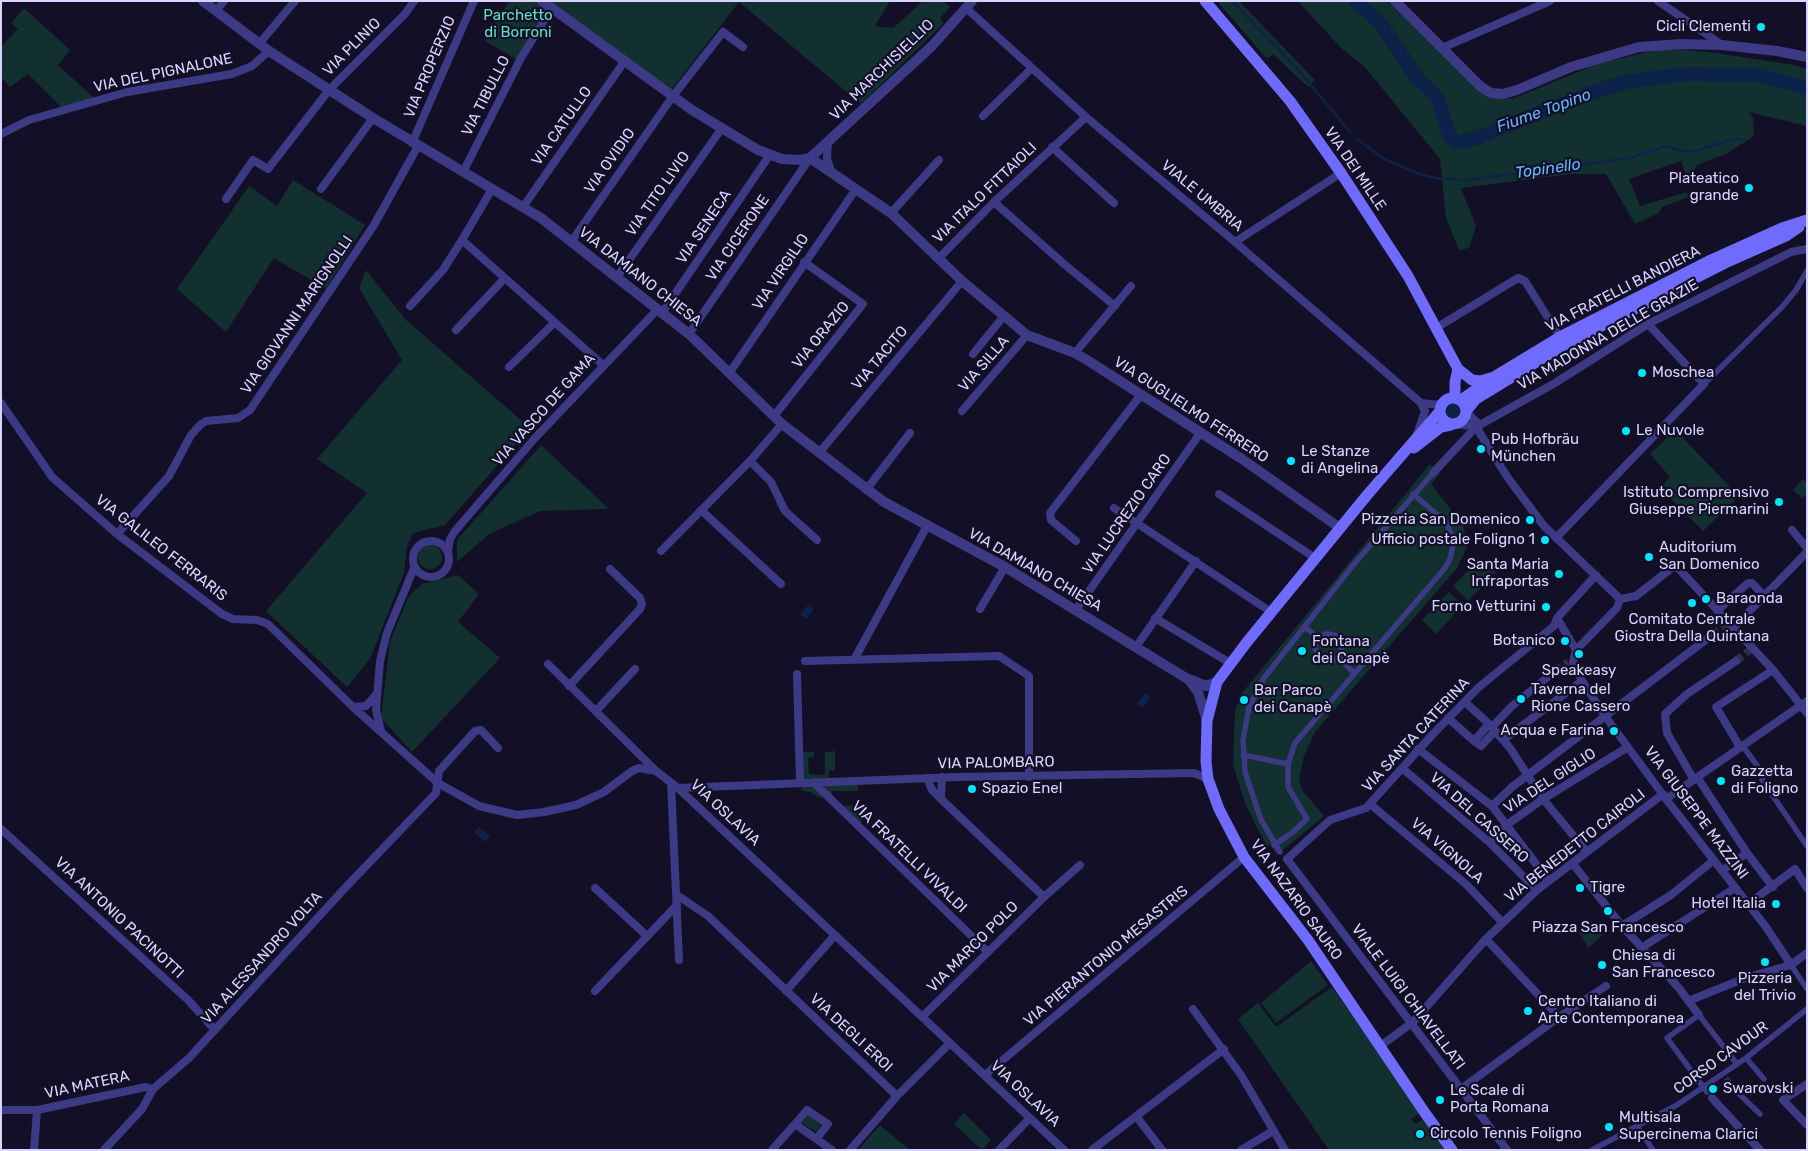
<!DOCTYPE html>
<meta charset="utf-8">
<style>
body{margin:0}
#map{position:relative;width:1808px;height:1151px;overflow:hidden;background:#130f26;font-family:Rubik,sans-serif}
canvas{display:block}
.frame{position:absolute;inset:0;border:2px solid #d9d4ff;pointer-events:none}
</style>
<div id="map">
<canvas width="1808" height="1151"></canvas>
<div class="frame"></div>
</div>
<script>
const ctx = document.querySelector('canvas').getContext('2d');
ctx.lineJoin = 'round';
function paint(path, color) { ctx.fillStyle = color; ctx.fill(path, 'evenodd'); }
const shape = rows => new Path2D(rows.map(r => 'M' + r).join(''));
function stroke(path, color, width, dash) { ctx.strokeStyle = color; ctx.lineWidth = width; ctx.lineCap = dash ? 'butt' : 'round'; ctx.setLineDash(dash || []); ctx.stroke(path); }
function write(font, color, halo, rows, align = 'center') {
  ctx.font = font + ' Rubik,sans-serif'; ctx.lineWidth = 4.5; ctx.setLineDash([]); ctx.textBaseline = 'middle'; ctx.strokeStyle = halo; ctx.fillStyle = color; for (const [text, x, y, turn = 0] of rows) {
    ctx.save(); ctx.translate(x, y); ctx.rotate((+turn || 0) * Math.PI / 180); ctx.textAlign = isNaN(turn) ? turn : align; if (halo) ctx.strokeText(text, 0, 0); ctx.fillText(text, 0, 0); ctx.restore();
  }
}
const green = shape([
 [509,1,541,1,552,8,519,61,485,41],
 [546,1,890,1,875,26,893,28,923,1,943,1,950,7,940,18,944,23,861,104,739,2,672,89],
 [1217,1,1239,1,1315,80,1308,87,1273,54,1267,59],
 [1298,1,1387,1,1489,97,1512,99,1600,63,1657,50,1676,49,1716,53,1794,65,1807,69,1807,126,1748,112,1753,117,1754,136,1728,153,1697,165,1694,170,1697,179,1688,181,1681,161,1629,179,1640,206,1687,192,1688,197,1662,207,1659,213,1635,224,1606,174,1571,174,1461,188,1476,226,1469,248,1459,250,1446,218,1440,159,1364,66,1341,48],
 [24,8,70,50,58,65,94,98,62,108,28,74,10,87,1,77,1,47,18,29,11,23],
 [293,180,365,225,326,289,274,258,226,332,177,289,249,186,277,206],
 [366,270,405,319,530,428,445,525,413,533,407,546,404,573,370,659,347,687,266,611,367,493,317,459,402,360,359,288],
 [1675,430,1739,496,1703,531,1660,488,1670,477,1650,454],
 [541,445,609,509,540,511,489,534,457,562,457,540],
 [1430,464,1440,473,1431,484,1463,525,1468,545,1457,568,1315,732,1304,756,1299,779,1302,790,1324,816,1277,855,1270,845,1267,846,1257,828,1245,803,1233,765,1235,711,1242,693],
 [1803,479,1807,483,1807,493,1802,498,1793,490],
 '418 557a12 12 0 1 1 24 0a12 12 0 1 1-24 0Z',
 [1481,558,1496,572,1468,601,1453,586],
 [458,575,479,594,458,622,500,658,412,752,381,718,390,641,409,596,422,584],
 [1449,592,1463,605,1436,634,1422,620],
 [835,751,835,770,829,771,829,780,800,781,800,752,814,752,814,757,808,758,809,774,825,775,825,752],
 [813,782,824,795,821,798,810,792,802,791,801,783],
 [815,782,858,782,858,791,832,791,832,799],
 [861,805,869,813,858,826,838,806],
 [1593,921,1603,935,1588,948,1579,932],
 [1311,961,1328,985,1276,1023,1261,1003],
 [1332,987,1421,1112,1411,1119,1416,1124,1425,1117,1449,1150,1329,1150,1238,1019,1258,1003,1276,1027],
 [964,1113,991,1140,982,1150,954,1124],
 [808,1115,821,1124,816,1132,802,1123],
 [880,1125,910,1150,858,1150]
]);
const water = shape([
 '1445 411a8 8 0 1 1 16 0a8 8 0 1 1-16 0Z',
 [809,604,814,609,806,619,800,614],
 [1146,693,1151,697,1142,708,1137,703],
 [479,827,490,836,485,842,474,832]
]);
const stream = shape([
 [1232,1,1293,64,1351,133],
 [1357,139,1384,159,1419,174,1440,179,1466,180,1630,158,1666,146,1683,151,1695,151,1735,139,1745,139]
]);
const river = shape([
 [1356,1,1380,23,1417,78,1437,97,1450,138,1460,142,1477,138,1577,98,1624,82,1686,74,1758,75,1807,88]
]);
const pedestrianTunnel = shape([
 [1726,1078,1733,1088]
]);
const minorTunnel = shape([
 [1712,635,1727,624],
 [1736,661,1750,650],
 [1555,671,1568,662]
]);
const pedestrian = shape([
 [1704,384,1782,307,1796,290,1807,271],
 [1305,627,1317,637,1327,634,1335,635,1342,647,1339,657,1354,673],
 [1317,637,1315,648,1320,658,1330,662,1339,657],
 [1742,745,1764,775,1762,780,1807,846],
 [1243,755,1288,764],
 [1274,845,1293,832,1307,819,1288,787,1288,764,1295,743,1445,568,1450,559,1454,541,1446,522,1413,494],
 [1280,852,1261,820,1245,772,1243,740,1249,707,1264,678,1354,564,1433,473],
 [1791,965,1807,989],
 [1746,1058,1764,1079],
 [1733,1088,1760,1114],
 [1707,1092,1667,1038,1699,1015,1737,1064],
 [1637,1126,1653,1150],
 [1592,1150,1677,1105,1746,1058,1807,1009]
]);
const minor = shape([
 [1658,1,1722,45],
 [966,8,1086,117,1235,242,1421,403,1425,411,1417,434],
 [216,11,224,1],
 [259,44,295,1],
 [1442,48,1550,1],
 [983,116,1032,68],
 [1,134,29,120,127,92,232,74,252,66,269,51],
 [828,142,827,159,832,173],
 [412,143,474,1],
 [1052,147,1114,203],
 [463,172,521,58,552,8],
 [321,189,373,118],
 [492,189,462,240,603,365],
 [226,199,253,160,268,169,329,90,405,14,414,1],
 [994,202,1064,264,1115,306],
 [523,207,624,62],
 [891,213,939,160],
 [571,242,673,96,723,32,743,47],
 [1235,242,1341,173],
 [938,259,994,202,1086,117],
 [617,277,722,128],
 [410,306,443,270,462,240],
 [662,313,769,156],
 [1436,328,1518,278,1525,281,1560,337],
 [456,330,504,279],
 [689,334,810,158],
 [1075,353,1131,286],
 [973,354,1003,317],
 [509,367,554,323],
 [730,372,856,189],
 [1,403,52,477,117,534,222,614,233,619,257,620,268,624,353,707,438,783,479,806,517,815,544,812,576,805,604,792,632,771,639,768,656,771],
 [1421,403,1441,405],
 [962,411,1027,335],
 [1467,413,1480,425],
 [774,416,863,304,804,262],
 [1458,424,1476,427,1508,478,1544,526,1620,599,1617,608,1576,650,1557,618],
 [819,453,962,281],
 [750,461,771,482,785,511,817,540],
 [1433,473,1476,427,1555,383,1648,324,1791,252,1807,249],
 [866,490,910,433],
 [1219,494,1315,558],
 [1114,508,1271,612],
 [701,510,781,584],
 [1792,530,1807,548],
 [117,534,169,476,191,435,200,425,206,421,238,418,250,410,374,225,418,146],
 [1556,538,1704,384,1648,324],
 '413 559a18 18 0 1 1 36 0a18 18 0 1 1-36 0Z',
 [1076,541,1051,520,1050,513,1140,396],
 [448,551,450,539,455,531,535,438,657,310],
 [661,551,750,461,782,424],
 [1620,599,1636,596,1673,567,1679,569,1773,670,1807,713],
 [980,609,1005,567],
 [1718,610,1748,583,1752,583,1765,597],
 [1075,611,1201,432],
 [1155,618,1230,663],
 [1733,628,1807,552],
 [1136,647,1196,561],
 [1576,650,1573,662,1582,681,1605,716,1666,799,1766,927,1791,965],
 [855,658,927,526],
 [805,661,999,656,1029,676,1029,777],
 [548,664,656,771,678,788,1064,1150],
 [797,674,800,782],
 [569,686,640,609,642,604,640,598,610,569],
 [1465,702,1489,724,1510,748,1543,799,1587,852],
 [353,707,366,706,376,695],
 [596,711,635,669],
 [1448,718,1474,741],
 [1489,724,1474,741,1481,746,1495,731],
 [1492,727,1511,707,1555,671],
 [381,731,376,710,380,661,387,633,414,568],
 [1503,740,1582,681],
 [1740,747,1716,707,1773,670],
 [1418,749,1492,806,1549,881],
 [1402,768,1489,842,1537,890],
 [1697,777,1747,853,1773,887],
 [1694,780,1667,733,1665,714,1687,694,1736,661],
 [813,782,987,951],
 [671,783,679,960],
 [678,788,957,777,1194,773,1208,779],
 [941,799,942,777],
 [1666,799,1807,701],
 [1370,804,1467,885,1502,922],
 [1492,806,1512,787,1712,635],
 [1,829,188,1000,215,1030],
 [1489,842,1508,824,1543,799,1628,747],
 [1573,864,1622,926,1678,987,1699,1015],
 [1723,870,1747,853],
 [595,888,647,936],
 [677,895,708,916,897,1096],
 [1044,897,1080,865],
 [1748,904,1795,869,1807,888],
 [1622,926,1671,895,1714,860],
 [1486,939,1559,1017],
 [1641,948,1735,888],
 [595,991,677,905],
 [786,991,835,935],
 [1688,1001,1748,977,1791,965,1807,953],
 [1193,1009,1241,1075,1285,1150],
 [922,1017,1044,897,941,799,932,790,927,778],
 [1379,1047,1413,1022,1486,939,1537,890,1663,794],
 [985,1075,1244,857],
 [1807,1084,1783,1100,1807,1125],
 [1461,1089,1559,1017,1606,986],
 [1712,1098,1760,1150],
 [1,1110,37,1110,146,1087,153,1089],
 [1136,1116,1162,1150],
 [817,1138,828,1124,807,1110,795,1124,832,1150],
 [34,1150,37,1110],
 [104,1150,142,1109,153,1089,189,1058,345,888,436,793,439,771,475,731,481,730,498,748],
 [772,1150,795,1124],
 [850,1150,897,1096,950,1043],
 [999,1150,1030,1118],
 [1092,1150,1224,1049],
 [1241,1150,1273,1131],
 [1507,1150,1287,859,1330,820,1366,808,1433,734,1479,687,1554,626,1557,618,1596,575]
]);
const tertiary = shape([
 [203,1,269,51,373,118,541,218,689,334,782,424,884,502,1005,567,1186,678,1206,686,1217,682],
 [542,1,692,110,758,150,782,159,800,160,810,158,891,213,962,281,1027,335,1075,353,1087,360,1242,459,1340,528],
 [1395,1,1480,86,1491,93,1503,94,1517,90,1571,67,1639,47,1681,44,1722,45,1777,51,1807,57],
 [810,158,932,46,972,1],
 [1189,680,1198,692,1207,721]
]);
const secondary = shape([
 [1205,1,1290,101,1341,173,1408,276,1458,369,1472,380,1480,381,1494,377],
 '1440 411a13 13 0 1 1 26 0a13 13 0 1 1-26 0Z',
 [1455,398,1455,382,1458,369],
 [1461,400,1494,377,1560,337,1711,260,1782,228,1807,220],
 [1467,410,1476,399,1564,345,1725,263,1786,236,1799,227],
 [1440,411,1368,494,1247,642,1217,682,1207,721,1206,761,1208,779,1219,809,1244,857,1308,940,1425,1113,1452,1150],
 [1414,448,1441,427,1451,425]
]);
const markers = [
 [1761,27,5,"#00e5ff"],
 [1749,188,5,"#00e5ff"],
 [1642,373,5,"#00e5ff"],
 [1626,431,5,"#00e5ff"],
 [1481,449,5,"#00e5ff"],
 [1291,461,5,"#00e5ff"],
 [1779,502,5,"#00e5ff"],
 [1530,520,5,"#00e5ff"],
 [1545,540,5,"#00e5ff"],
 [1649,557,5,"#00e5ff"],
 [1559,574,5,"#00e5ff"],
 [1706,599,5,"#00e5ff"],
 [1692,603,5,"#00e5ff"],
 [1546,607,5,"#00e5ff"],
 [1565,641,5,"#00e5ff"],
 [1302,651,5,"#00e5ff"],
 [1579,654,5,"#00e5ff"],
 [1521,699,5,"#00e5ff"],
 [1244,700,5,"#00e5ff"],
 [1614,731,5,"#00e5ff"],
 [1721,781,5,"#00e5ff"],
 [972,789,5,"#00e5ff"],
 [1580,888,5,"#00e5ff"],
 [1776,904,5,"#00e5ff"],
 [1608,911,5,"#00e5ff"],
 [1765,962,5,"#00e5ff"],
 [1602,965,5,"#00e5ff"],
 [1528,1011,5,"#00e5ff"],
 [1713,1089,5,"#00e5ff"],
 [1440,1100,5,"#00e5ff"],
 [1609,1127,5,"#00e5ff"],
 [1420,1134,5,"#00e5ff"]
];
const parkNames = [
 ["Parchetto",518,16],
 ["di Borroni",518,33]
];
const poiNames = [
 ["Cicli Clementi",1751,27,"right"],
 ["Plateatico",1739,179,"right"],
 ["grande",1739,196,"right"],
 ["Moschea",1652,373],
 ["Le Nuvole",1636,431],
 ["Pub Hofbräu",1491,440],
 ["München",1491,457],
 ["Le Stanze",1301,452],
 ["di Angelina",1301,469],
 ["Istituto Comprensivo",1769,493,"right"],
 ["Giuseppe Piermarini",1769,510,"right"],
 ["Pizzeria San Domenico",1520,520,"right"],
 ["Ufficio postale Foligno 1",1535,540,"right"],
 ["Auditorium",1659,548],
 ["San Domenico",1659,565],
 ["Santa Maria",1549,565,"right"],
 ["Infraportas",1549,582,"right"],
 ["Baraonda",1716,599],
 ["Forno Vetturini",1536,607,"right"],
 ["Comitato Centrale",1692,620,"center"],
 ["Giostra Della Quintana",1692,637,"center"],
 ["Botanico",1555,641,"right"],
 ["Fontana",1312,642],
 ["dei Canapè",1312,659],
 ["Speakeasy",1579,671,"center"],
 ["Taverna del",1531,690],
 ["Rione Cassero",1531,707],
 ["Bar Parco",1254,691],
 ["dei Canapè",1254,708],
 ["Acqua e Farina",1604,731,"right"],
 ["Gazzetta",1731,772],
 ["di Foligno",1731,789],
 ["Spazio Enel",982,789],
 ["Tigre",1590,888],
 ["Hotel Italia",1766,904,"right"],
 ["Piazza San Francesco",1608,928,"center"],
 ["Chiesa di",1612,956],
 ["San Francesco",1612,973],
 ["Pizzeria",1765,979,"center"],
 ["del Trivio",1765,996,"center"],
 ["Centro Italiano di",1538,1002],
 ["Arte Contemporanea",1538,1019],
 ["Swarovski",1723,1089],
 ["Le Scale di",1450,1091],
 ["Porta Romana",1450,1108],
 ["Multisala",1619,1118],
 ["Supercinema Clarici",1619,1135],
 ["Circolo Tennis Foligno",1430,1134]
];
const streetNames = [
 ["VIA PLINIO",352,47,-45],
 ["VIA PROPERZIO",430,67,-67],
 ["VIA MARCHISIELLIO",882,70,-44],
 ["VIA DEL PIGNALONE",163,73,-12],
 ["VIA TIBULLO",486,96,-63],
 ["VIA CATULLO",562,126,-55],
 ["VIA OVIDIO",610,161,-55],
 ["VIA DEI MILLE",1355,169,56],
 ["VIA ITALO FITTAIOLI",985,193,-44],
 ["VIA TITO LIVIO",658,194,-55],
 ["VIALE UMBRIA",1202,196,40],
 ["VIA SENECA",704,227,-56],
 ["VIA CICERONE",738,238,-56],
 ["VIA VIRGILIO",781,272,-56],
 ["VIA DAMIANO CHIESA",640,277,38],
 ["VIA FRATELLI BANDIERA",1623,289,-27],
 ["VIA GIOVANNI MARIGNOLLI",297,315,-56],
 ["VIA ORAZIO",821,335,-51],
 ["VIA MADONNA DELLE GRAZIE",1608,335,-30],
 ["VIA TACITO",880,358,-50],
 ["VIA SILLA",984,364,-49],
 ["VIA VASCO DE GAMA",544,410,-48],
 ["VIA GUGLIELMO FERRERO",1191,410,33],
 ["VIA LUCREZIO CARO",1127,514,-55],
 ["VIA GALILEO FERRARIS",161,548,38],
 ["VIA DAMIANO CHIESA",1035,570,30],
 ["VIA SANTA CATERINA",1416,735,-47],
 ["VIA PALOMBARO",996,763,-1],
 ["VIA DEL GIGLIO",1550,781,-33],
 ["VIA OSLAVIA",725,813,43],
 ["VIA GIUSEPPE MAZZINI",1696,813,53],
 ["VIA DEL CASSERO",1479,818,42],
 ["VIA BENEDETTO CAIROLI",1575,846,-38],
 ["VIA VIGNOLA",1447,851,41],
 ["VIA FRATELLI VIVALDI",909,857,44],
 ["VIA NAZARIO SAURO",1296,900,54],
 ["VIA ANTONIO PACINOTTI",119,918,43],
 ["VIA MARCO POLO",973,947,-45],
 ["VIA PIERANTONIO MESASTRIS",1106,956,-40],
 ["VIA ALESSANDRO VOLTA",262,958,-48],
 ["VIALE LUIGI CHIAVELLATI",1408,997,53],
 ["VIA DEGLI EROI",851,1033,43],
 ["CORSO CAVOUR",1721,1058,-36],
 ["VIA MATERA",87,1085,-12],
 ["VIA OSLAVIA",1025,1094,43]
];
const waterNames = [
 ["Fiume Topino",1544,111,-20],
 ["Topinello",1548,169,-8]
];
paint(green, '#12302f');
paint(water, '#0c2248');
stroke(stream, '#0c2248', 2.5);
stroke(river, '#0c2248', 14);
stroke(pedestrianTunnel, '#312d47', 5.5, [5.5, 3]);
stroke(minorTunnel, '#312d47', 8, [8, 4]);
stroke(pedestrian, '#3d3a85', 5.5);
stroke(minor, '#3d3a85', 8);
stroke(tertiary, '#3d3a85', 10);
stroke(secondary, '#6f6bff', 11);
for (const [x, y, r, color] of markers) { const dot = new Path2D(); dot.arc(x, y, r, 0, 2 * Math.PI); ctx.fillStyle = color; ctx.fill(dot); stroke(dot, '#130f26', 2); }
write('15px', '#5fe0c0', '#130f26', parkNames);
write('15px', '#d9d4ff', '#130f26', poiNames, 'left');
write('15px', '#d9d4ff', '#130f26', streetNames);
write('italic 16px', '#62b6ff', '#130f26', waterNames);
</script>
